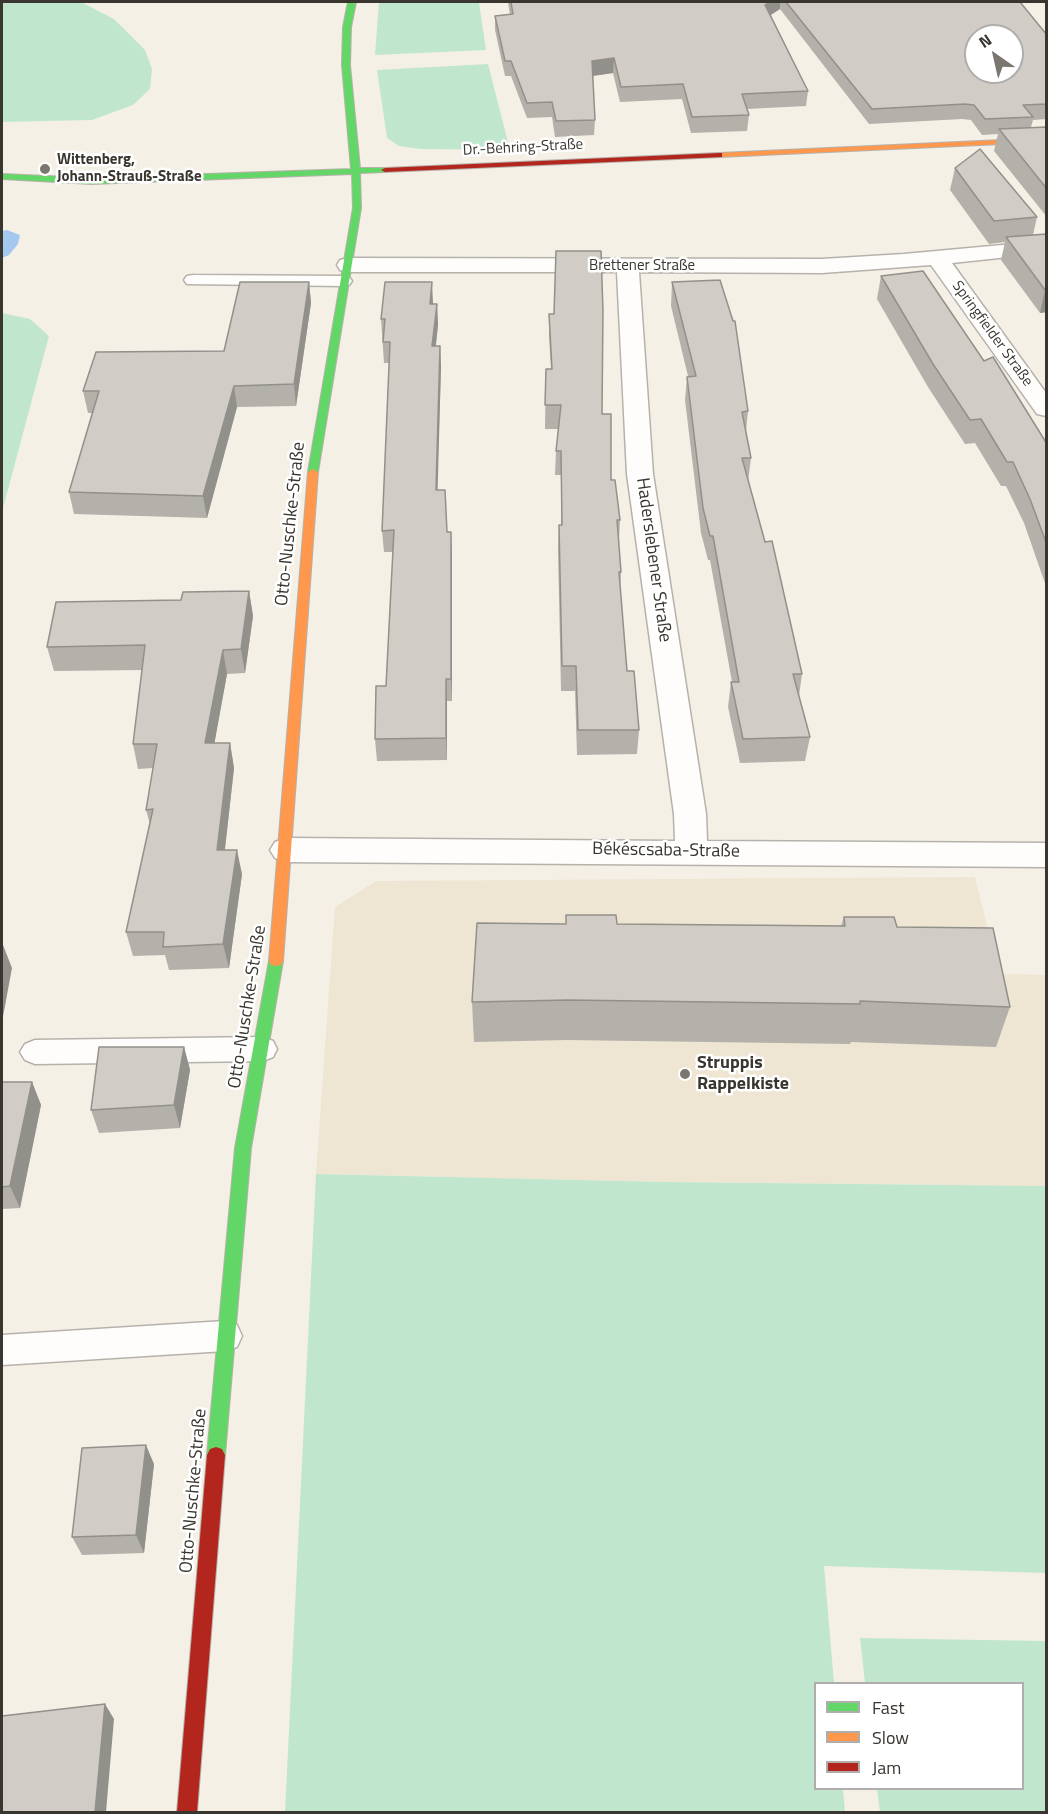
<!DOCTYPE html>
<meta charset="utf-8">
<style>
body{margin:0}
#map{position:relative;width:1048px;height:1814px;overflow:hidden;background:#f5f0e6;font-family:"Titillium Web",sans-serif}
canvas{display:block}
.frame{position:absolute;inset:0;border:3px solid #39352f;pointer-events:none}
.legend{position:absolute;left:814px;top:1682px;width:210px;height:108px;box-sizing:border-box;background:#fff;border:2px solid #b0aeac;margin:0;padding:8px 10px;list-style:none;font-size:18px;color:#39352f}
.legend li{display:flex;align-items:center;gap:12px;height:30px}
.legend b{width:30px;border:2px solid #b0aeac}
.north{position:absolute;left:964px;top:24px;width:60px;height:60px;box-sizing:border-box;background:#fff;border:2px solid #b0aeac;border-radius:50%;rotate:326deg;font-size:16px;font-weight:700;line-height:24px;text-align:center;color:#39352f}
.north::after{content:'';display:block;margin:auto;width:21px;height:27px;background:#7b766f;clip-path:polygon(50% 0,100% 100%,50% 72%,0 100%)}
</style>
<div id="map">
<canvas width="1048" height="1814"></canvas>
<div class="frame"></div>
<ul class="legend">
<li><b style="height:8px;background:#63d668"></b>Fast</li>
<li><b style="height:8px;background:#ff974d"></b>Slow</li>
<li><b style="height:8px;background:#b3261e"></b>Jam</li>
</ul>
<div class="north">N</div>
</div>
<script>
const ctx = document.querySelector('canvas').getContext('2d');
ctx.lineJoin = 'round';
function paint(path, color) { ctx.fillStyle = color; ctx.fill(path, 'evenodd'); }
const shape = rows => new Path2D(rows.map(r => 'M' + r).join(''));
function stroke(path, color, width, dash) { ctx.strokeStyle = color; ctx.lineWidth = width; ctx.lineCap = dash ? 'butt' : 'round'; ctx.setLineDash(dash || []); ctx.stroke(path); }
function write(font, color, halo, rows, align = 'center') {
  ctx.font = font + ' "Titillium Web",sans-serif'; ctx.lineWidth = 5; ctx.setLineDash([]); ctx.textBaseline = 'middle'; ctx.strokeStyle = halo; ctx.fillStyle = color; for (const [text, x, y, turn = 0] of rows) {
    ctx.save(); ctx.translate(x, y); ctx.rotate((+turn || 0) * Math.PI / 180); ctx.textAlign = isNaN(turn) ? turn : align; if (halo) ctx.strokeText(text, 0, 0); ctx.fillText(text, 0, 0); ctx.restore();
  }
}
const built = shape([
 [975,877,999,974,1046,975,1046,1186,667,1182,316,1174,335,907,376,881]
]);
const green = shape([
 [2,2,81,2,114,19,145,50,152,69,150,89,133,105,92,120,2,122],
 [379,2,479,2,486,50,375,55],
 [488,64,510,150,420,149,399,146,387,138,377,70],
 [2,313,30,319,49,336,2,512],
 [316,1174,667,1182,1046,1186,1046,1573,824,1566,834,1683,816,1684,816,1788,843,1789,845,1812,285,1812],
 [860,1638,1046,1641,1046,1812,880,1812,877,1789,1022,1788,1022,1684,865,1683]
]);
const water = shape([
 [7,230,20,235,18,244,9,255,2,258,2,231]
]);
const lane = shape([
 [193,275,343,276,349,277,352,281,349,285,343,286,187,284,184,280,187,276,193,275],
 [263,1037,273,1041,277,1049,273,1057,263,1061,35,1064,25,1060,20,1052,25,1044,35,1040,263,1037],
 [225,1321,237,1325,242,1336,237,1347,225,1351,2,1365,2,1335,225,1321]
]);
const street = shape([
 [1046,241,1046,253,952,263,1046,393,1046,416,1037,414,931,265,822,273,639,272,653,474,706,814,707,841,1046,843,1046,867,286,862,275,858,270,850,275,842,286,838,675,841,674,814,627,474,617,272,348,272,340,270,337,265,340,260,348,258,822,259,904,254,1046,241]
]);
const fast = shape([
 [348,2,356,2,351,27,350,65,360,168,385,168,389,170,385,172,360,173,361,208,318,472,313,475,308,472,353,208,352,174,92,184,2,179,2,174,92,178,351,169,342,65,343,27,348,2],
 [276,956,281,957,283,961,251,1148,225,1455,222,1461,216,1463,210,1461,207,1455,235,1148,269,961,271,957,276,956]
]);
const slow = shape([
 [1046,138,1046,142,719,157,715,155,719,153,1046,138],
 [313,469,318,472,283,961,281,965,276,966,271,965,269,961,308,472,313,469]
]);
const jam = shape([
 [719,153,722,153,722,157,385,172,381,170,385,168,719,153],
 [216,1447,222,1449,225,1455,197,1812,177,1812,207,1455,210,1449,216,1447]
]);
const wall = shape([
 [508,2,1020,2,1047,35,1047,119,1033,120,1031,127,1047,127,1047,217,994,151,998,134,982,135,971,120,962,119,869,124,780,9,771,15,808,91,806,106,747,109,749,115,747,131,691,133,682,99,620,102,613,73,593,76,595,120,594,135,555,137,552,117,527,118,511,76,505,76,495,30,495,16,510,15],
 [955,168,1037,217,1033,235,1047,234,1047,312,1040,313,1001,260,1005,242,989,244,950,190],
 [881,276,984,361,1047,444,1047,589,1024,523,1006,486,1001,486,975,443,965,444,928,387,877,299],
 [309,282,311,303,296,406,237,407,207,518,74,514,69,492,92,413,88,413,83,391,224,351],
 [672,282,748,411,746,431,751,458,748,482,802,674,799,696,810,737,805,761,740,763,728,707,731,682,732,682,710,560,708,560,701,533,685,400,687,377,688,376,671,306],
 [433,304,437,304,438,325,436,346,440,346,441,367,437,490,452,553,452,701,447,701,447,760,377,761,375,739,386,686,393,552,384,552,382,531,390,363,384,363,381,319],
 [549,314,602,414,611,480,620,520,619,540,621,572,620,589,627,671,639,730,637,754,577,755,575,691,561,691,558,550,559,525,561,525,561,475,555,475,556,451,558,429,545,429,546,369,551,369,549,337],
 [249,591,253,616,245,673,227,674,214,743,230,743,234,768,225,850,242,874,229,968,169,970,165,955,133,956,126,932,150,824,146,810,153,768,138,769,133,744,142,670,54,671,47,647,181,600],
 [566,915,617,924,841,926,844,917,897,927,1010,1007,996,1047,851,1042,850,1044,567,1040,474,1042,472,1002,566,924],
 [184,1047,190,1070,180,1128,99,1133,91,1110],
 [2,1082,32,1082,41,1105,20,1208,2,1209],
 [154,1464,144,1553,82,1555,72,1537]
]);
const shadedWall = shape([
 [771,2,780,2,780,9,764,19,765,5],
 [614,58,613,73,592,76,592,61],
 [309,282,311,303,296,406,294,384],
 [432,282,433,303,431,325,430,304],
 [1045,290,1047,290,1047,312,1040,313],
 [437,304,438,325,433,367,432,346],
 [440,346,441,367,437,512,436,490],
 [234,386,237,407,207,518,203,496],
 [451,532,452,553,452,701,451,679],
 [249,591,253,616,245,673,241,649],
 [223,650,227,674,210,768,205,743],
 [446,679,447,701,447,760,446,738],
 [230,743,234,768,222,874,217,850],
 [237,850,242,874,229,968,223,944],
 [3,945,12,968,2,1022,2,952],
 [184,1047,190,1070,180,1128,174,1105],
 [32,1082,41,1105,20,1208,10,1186],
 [146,1445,154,1464,144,1553,136,1535],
 [105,1704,114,1719,106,1812,95,1812]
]);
const building = shape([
 [511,2,771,2,765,5,808,91,742,94,749,115,692,117,683,84,621,87,614,58,592,61,595,120,556,121,552,102,527,103,511,61,505,61,495,16,513,14,511,2],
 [786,2,1020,2,1047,35,1047,104,1023,105,1033,117,985,119,974,105,965,104,872,109,786,2],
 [976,36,1012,36,1012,72,976,72,976,36],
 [1047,127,1047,189,999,129,1047,127],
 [980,149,1037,217,994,221,955,168,980,149],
 [1047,234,1047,290,1045,290,1006,237,1047,234],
 [556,251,601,251,603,311,602,414,611,414,611,480,615,480,620,520,617,520,621,572,619,572,627,671,634,671,639,730,578,730,576,666,562,666,559,525,562,525,561,451,556,451,561,405,545,405,546,369,552,369,549,314,554,314,556,251],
 [923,271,984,361,993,357,1047,444,1047,545,1030,499,1013,462,1007,462,981,419,970,420,933,364,881,276,923,271],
 [720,280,733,321,735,321,748,411,742,412,751,458,742,458,765,542,772,541,802,674,793,674,810,737,743,739,731,682,739,682,713,536,710,536,703,508,687,377,696,376,672,282,720,280],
 [240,282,309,282,294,384,234,386,203,496,69,492,99,391,83,391,96,352,224,351,240,282],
 [385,282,432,282,430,304,437,304,432,346,440,346,436,490,445,490,447,532,451,532,451,679,446,679,446,738,375,739,376,686,386,686,394,530,382,531,390,342,383,342,385,319,381,319,385,282],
 [249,591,241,649,223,650,205,743,230,743,217,850,237,850,223,944,163,947,164,932,126,932,153,809,146,810,157,744,133,744,145,645,47,647,56,602,181,600,183,592,249,591],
 [566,915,616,915,617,924,845,926,844,917,894,917,897,927,993,928,1010,1007,860,1001,860,1004,568,1000,472,1002,477,923,566,924,566,915],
 [99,1047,184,1047,174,1105,91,1110,99,1047],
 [2,1082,32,1082,10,1186,2,1187,2,1082],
 [146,1445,136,1535,72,1537,82,1448,146,1445],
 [105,1704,95,1812,2,1812,2,1716,105,1704]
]);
const markers = [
 [45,169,6,"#7b766f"],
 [685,1074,6,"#7b766f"]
];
const farStreetnames = [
 ["Dr.-Behring-Straße",523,148,-3],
 ["Brettener Straße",642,266],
 ["Springfielder Straße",992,334,54]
];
const farPoinames = [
 ["Wittenberg,",57,160],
 ["Johann-Strauß-Straße",57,177]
];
const streetNames = [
 ["Otto-Nuschke-Straße",291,524,-84],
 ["Haderslebener Straße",653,560,82],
 ["Békéscsaba-Straße",666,851,1],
 ["Otto-Nuschke-Straße",248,1007,-81],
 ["Otto-Nuschke-Straße",194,1491,-85]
];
const poiNames = [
 ["Struppis",697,1064],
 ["Rappelkiste",697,1085]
];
paint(built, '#eee5d3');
paint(green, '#c0e7cd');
paint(water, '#a5c8ef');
stroke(lane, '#b6b2ab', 3);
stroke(street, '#b6b2ab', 3);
stroke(fast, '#b6b2ab', 2);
stroke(slow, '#b6b2ab', 2);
stroke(jam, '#b6b2ab', 2);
paint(lane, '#fefdfb');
paint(street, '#fefdfb');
paint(fast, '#63d668');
paint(slow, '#ff974d');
paint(jam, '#b3261e');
paint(wall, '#b4b0aa');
paint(shadedWall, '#92908b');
paint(building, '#d1cdc6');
stroke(building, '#92908b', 1.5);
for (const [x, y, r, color] of markers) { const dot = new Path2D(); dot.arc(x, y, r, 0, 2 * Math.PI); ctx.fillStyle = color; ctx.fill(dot); stroke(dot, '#fff', 2); }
write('15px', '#39352f', '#fff', farStreetnames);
write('bold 15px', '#39352f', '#fff', farPoinames, 'left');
write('18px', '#39352f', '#fff', streetNames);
write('bold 18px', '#39352f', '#fff', poiNames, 'left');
</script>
